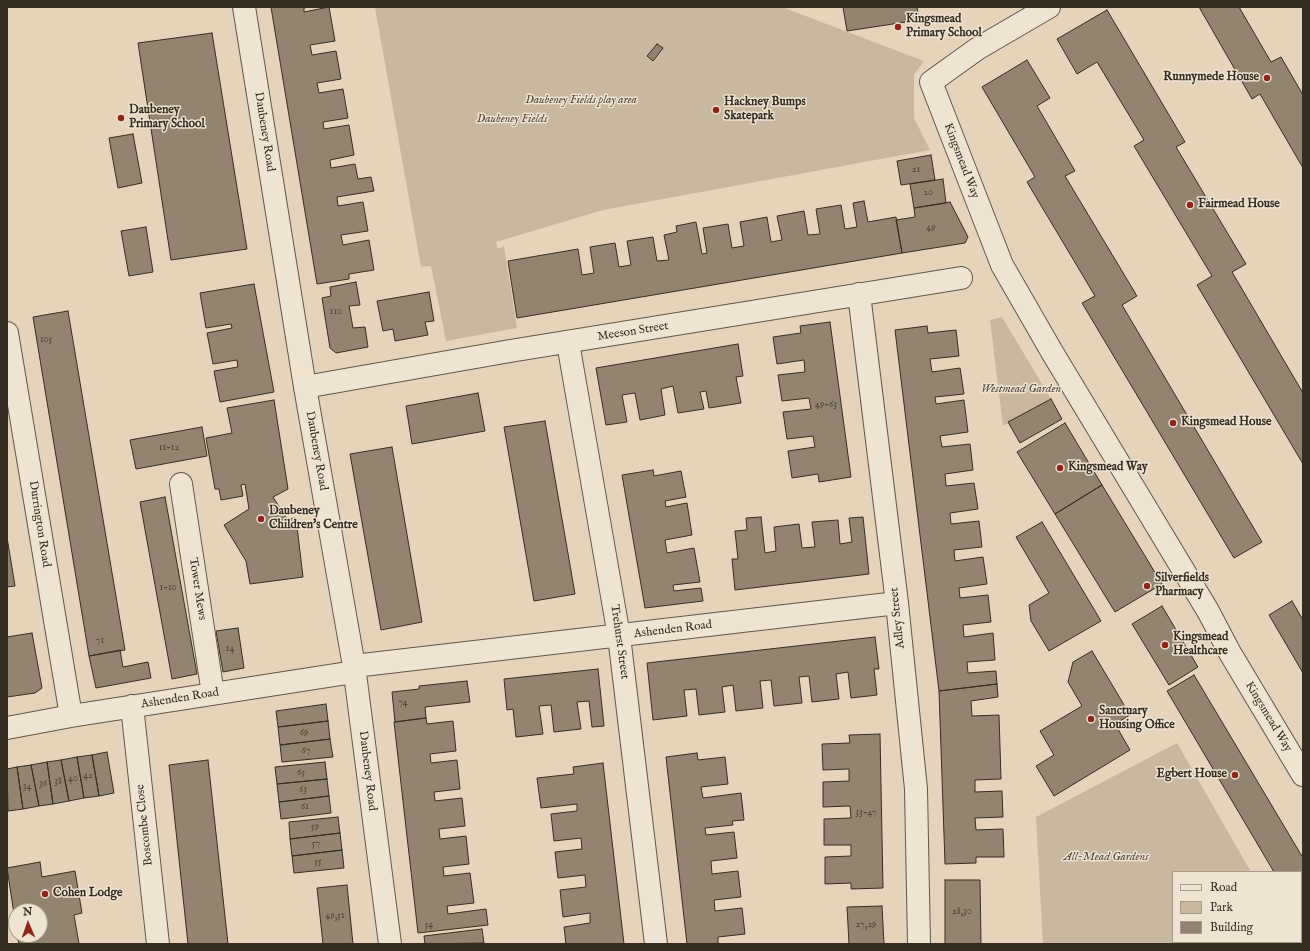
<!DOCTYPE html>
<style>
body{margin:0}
#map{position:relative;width:1310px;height:951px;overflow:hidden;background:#e6d4ba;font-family:"IM FELL English",serif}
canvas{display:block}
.frame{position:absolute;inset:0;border:8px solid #362d21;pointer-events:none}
.legend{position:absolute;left:1172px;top:871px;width:130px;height:72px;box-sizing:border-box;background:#efe3d2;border:1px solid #a59a8b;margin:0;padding:5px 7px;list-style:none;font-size:12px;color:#362d21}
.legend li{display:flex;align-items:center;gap:8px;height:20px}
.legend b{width:20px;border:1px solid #a59a8b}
.north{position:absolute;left:8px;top:903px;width:40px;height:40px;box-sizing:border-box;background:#efe3d2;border:1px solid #a59a8b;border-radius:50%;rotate:358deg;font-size:11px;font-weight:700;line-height:16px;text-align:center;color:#362d21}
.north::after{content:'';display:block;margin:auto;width:14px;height:18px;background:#8f2418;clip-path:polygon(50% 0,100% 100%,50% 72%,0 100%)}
</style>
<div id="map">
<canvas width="1310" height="951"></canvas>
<div class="frame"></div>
<ul class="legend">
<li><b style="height:5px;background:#efe3d2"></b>Road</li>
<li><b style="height:11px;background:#c8b8a0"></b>Park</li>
<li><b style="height:11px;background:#928471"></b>Building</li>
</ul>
<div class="north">N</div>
</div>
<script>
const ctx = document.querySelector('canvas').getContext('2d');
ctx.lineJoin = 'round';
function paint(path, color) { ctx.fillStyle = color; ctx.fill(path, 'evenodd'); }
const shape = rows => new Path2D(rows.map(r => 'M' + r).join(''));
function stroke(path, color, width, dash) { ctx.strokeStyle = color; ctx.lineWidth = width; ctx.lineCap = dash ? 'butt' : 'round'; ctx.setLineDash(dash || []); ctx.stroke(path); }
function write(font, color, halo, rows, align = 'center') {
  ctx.font = font + ' "IM FELL English",serif'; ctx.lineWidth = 3; ctx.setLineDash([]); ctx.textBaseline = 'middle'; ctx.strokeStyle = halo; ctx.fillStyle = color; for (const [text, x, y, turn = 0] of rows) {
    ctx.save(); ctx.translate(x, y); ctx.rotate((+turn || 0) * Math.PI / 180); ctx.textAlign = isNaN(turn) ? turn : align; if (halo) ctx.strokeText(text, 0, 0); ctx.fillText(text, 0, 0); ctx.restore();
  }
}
const green = shape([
 [375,7,782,7,924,61,914,75,914,118,930,150,603,210,496,242,498,249,504,246,517,328,446,341,431,266,421,267],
 [1002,317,1051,399,1003,426,990,320],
 [1177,743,1251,872,1173,872,1173,942,1221,942,1218,944,1043,944,1036,817]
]);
const building = shape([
 [271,7,308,7,304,8,304,12,329,7,335,41,310,45,312,55,336,51,341,79,317,83,319,93,343,89,348,118,323,122,324,129,349,125,354,155,330,160,331,168,355,164,358,179,371,177,374,191,337,197,338,206,363,202,368,231,341,235,343,245,369,240,374,270,349,274,349,279,317,284,271,7],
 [843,7,917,7,919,20,847,31,843,7],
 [1199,7,1239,7,1271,62,1281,57,1303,95,1303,168,1260,94,1252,99,1199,7],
 [1107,10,1185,142,1176,147,1246,264,1232,272,1303,393,1303,464,1197,285,1212,276,1134,146,1144,140,1097,62,1077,74,1057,39,1107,10],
 [212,33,247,249,171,260,138,43,212,33],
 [657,44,663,48,653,61,647,56,657,44],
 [1027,60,1050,98,1037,106,1075,171,1065,176,1137,296,1122,305,1262,542,1234,558,1082,303,1095,296,1027,182,1035,177,982,87,1027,60],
 [133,134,142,183,118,188,109,138,133,134],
 [931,155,935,180,901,185,897,161,931,155],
 [943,179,946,203,914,208,910,184,943,179],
 [864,201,868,222,896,217,902,253,517,318,508,261,578,249,582,275,594,273,590,247,615,243,619,267,631,265,627,241,653,237,657,261,669,260,664,235,677,232,676,226,696,222,702,254,707,253,703,228,728,224,732,248,744,246,740,222,767,217,771,242,782,240,777,216,804,211,808,235,820,234,816,209,841,205,845,229,857,227,853,203,864,201],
 [950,202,968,237,965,243,902,253,896,220,915,217,914,208,950,202],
 [146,227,153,272,129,276,121,231,146,227],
 [356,282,360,305,349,306,353,328,365,327,368,347,336,353,330,348,322,298,331,296,330,287,356,282],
 [254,284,274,392,220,402,214,371,238,367,237,360,213,364,207,333,232,328,231,324,206,328,200,293,254,284],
 [429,292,434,321,425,322,428,335,395,341,393,329,383,331,377,301,429,292],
 [68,311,125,650,89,656,33,317,68,311],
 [830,322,851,477,819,482,818,474,792,478,788,451,815,447,813,436,787,439,783,412,811,409,809,398,782,401,778,375,805,372,804,360,777,364,773,337,801,333,800,326,830,322],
 [927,326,928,333,956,330,959,356,930,359,932,372,960,368,964,394,935,397,936,404,964,400,968,432,940,436,942,447,970,444,973,470,945,474,946,486,974,483,978,509,950,513,951,524,979,521,982,547,954,550,955,561,983,557,987,584,959,588,960,598,988,595,991,622,963,625,964,637,993,633,995,660,967,662,968,673,996,671,997,684,939,691,895,330,927,326],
 [738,344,743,376,736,377,741,403,709,408,706,391,700,392,704,409,678,413,673,386,661,389,665,415,640,420,635,393,622,395,627,422,606,425,596,368,738,344],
 [478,393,485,431,412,444,406,406,478,393],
 [1051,399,1062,419,1020,443,1008,422,1051,399],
 [274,400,288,489,273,497,287,519,296,518,303,577,250,584,246,561,224,525,249,509,245,484,241,485,243,496,221,500,219,489,215,489,206,438,232,433,227,408,274,400],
 [545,421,575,594,534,601,504,427,545,421],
 [1065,423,1102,485,1055,514,1017,452,1065,423],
 [202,427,207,456,136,469,130,440,202,427],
 [392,447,422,622,381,630,350,454,392,447],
 [653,470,654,476,681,471,686,497,665,501,666,507,687,503,692,535,665,540,667,553,694,548,700,582,673,585,674,591,701,588,703,601,645,608,622,475,653,470],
 [1102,485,1162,584,1115,612,1055,514,1102,485],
 [165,497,197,674,172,679,140,502,165,497],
 [761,517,765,553,776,551,774,527,799,524,802,548,815,547,812,522,838,520,840,544,852,542,849,518,863,517,869,574,735,590,732,559,738,559,735,531,747,530,746,518,761,517],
 [1042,522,1101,621,1049,651,1031,621,1029,605,1049,593,1016,537,1042,522],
 [7,537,15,586,7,587,7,537],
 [1292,601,1303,620,1303,673,1269,615,1292,601],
 [1162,606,1198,667,1169,685,1132,624,1162,606],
 [238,628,244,668,223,672,216,631,238,628],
 [32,633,42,688,35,693,7,697,7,637,32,633],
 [875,637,879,669,874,669,877,695,851,698,848,672,836,674,839,699,812,702,809,676,799,677,802,703,774,706,771,680,760,681,763,708,736,711,733,685,722,687,725,712,699,715,696,689,684,690,687,716,653,720,647,663,875,637],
 [120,650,123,667,148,662,151,678,96,688,89,656,120,650],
 [1092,651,1130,715,1115,724,1130,750,1054,796,1036,766,1054,755,1040,731,1082,706,1068,682,1073,662,1092,651],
 [598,669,604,726,592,727,589,701,577,702,581,729,554,732,551,705,539,706,543,734,516,737,513,709,507,710,504,679,598,669],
 [1194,675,1303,858,1303,894,1301,895,1301,872,1274,872,1167,691,1194,675],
 [467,681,470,702,425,707,426,718,395,722,392,692,419,689,419,686,467,681],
 [997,684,998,697,971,701,972,716,999,715,1001,779,975,780,975,792,1002,791,1003,817,975,818,976,830,1003,829,1004,857,976,857,976,863,945,864,939,691,997,684],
 [326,704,328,721,278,727,276,711,326,704],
 [426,718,427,724,453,721,456,751,430,754,431,763,457,760,460,789,434,792,435,801,462,798,465,826,439,829,440,839,466,836,469,864,443,867,444,876,470,873,474,903,447,906,448,914,486,909,488,925,418,933,394,722,426,718],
 [328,721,330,739,280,745,278,727,328,721],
 [880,734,883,888,851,889,851,883,825,884,825,857,851,856,851,845,824,845,824,819,851,818,850,806,823,807,823,782,849,781,849,769,823,770,822,744,850,743,849,735,880,734],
 [330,739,333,757,282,762,280,745,330,739],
 [107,752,114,793,99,796,92,755,107,752],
 [697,753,698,760,725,757,728,784,701,787,703,798,741,793,744,820,732,821,733,825,705,828,706,835,734,832,737,858,711,861,712,874,738,871,741,897,714,900,715,911,742,908,745,934,718,937,718,944,687,944,666,757,697,753],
 [92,755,99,796,84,798,77,757,92,755],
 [77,757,84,798,69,801,61,760,77,757],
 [61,760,69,801,53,804,47,762,61,760],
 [208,760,228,944,188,944,169,765,208,760],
 [47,762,53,804,39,806,31,765,47,762],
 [325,762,327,779,277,784,275,767,325,762],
 [603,763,624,944,566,944,564,927,590,923,590,913,563,917,560,890,586,887,585,875,558,878,555,852,582,849,581,838,554,841,551,814,577,811,577,804,541,808,537,778,574,774,573,767,603,763],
 [31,765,39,806,23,809,17,767,31,765],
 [17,767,23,809,8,811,7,769,17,767],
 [327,779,329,796,279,802,277,784,327,779],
 [329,796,331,813,281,819,279,802,329,796],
 [338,817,340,833,290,839,289,822,338,817],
 [340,833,342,850,292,856,290,839,340,833],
 [342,850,344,868,294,873,292,856,342,850],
 [40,862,42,877,75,871,82,913,74,915,79,944,19,944,17,935,40,935,40,911,16,911,16,927,7,868,40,862],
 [945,880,980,880,981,944,945,944,945,880],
 [347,885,353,944,323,944,317,888,347,885],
 [882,906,884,944,849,944,847,907,882,906],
 [1303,912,1303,944,1289,944,1288,942,1301,942,1301,913,1303,912],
 [482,929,484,943,425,944,424,936,482,929]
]);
const street = shape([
 [244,7,305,387,354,666,390,944],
 [1049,7,977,49,931,82,1002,265,1052,352,1208,611,1230,653,1303,775],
 [859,294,897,603,916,789,919,944],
 [7,333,71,716],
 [568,343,619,636,656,944],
 [305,387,510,351,961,278],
 [181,484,213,694],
 [354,666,897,603],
 [132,706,158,944],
 [7,728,71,716,354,672]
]);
const markers = [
 [898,27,4,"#8f2418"],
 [1267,78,4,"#8f2418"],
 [716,110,4,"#8f2418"],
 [121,118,4,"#8f2418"],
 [1190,205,4,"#8f2418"],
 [1173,423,4,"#8f2418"],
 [1060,468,4,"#8f2418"],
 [261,519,4,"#8f2418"],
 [1147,586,4,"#8f2418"],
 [1165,645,4,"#8f2418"],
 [1091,719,4,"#8f2418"],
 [1235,775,4,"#8f2418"],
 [45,894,4,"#8f2418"]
];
const numberNames = [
 ["21",916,170],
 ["20",928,193],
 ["49",931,228],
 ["110",336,312],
 ["105",46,340],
 ["49-63",826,405],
 ["11-12",169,448],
 ["1-10",168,588],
 ["71",100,641],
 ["14",230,649],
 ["74",403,703],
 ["69",304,733],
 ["67",306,751],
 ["65",301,773],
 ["42",88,776],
 ["40",73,779],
 ["38",58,782],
 ["36",43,784],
 ["34",27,787],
 ["63",303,790],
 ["61",305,807],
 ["33-47",866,813],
 ["59",315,827],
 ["57",316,844],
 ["55",318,862],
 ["28,30",962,912],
 ["49,51",335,916],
 ["54",429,925],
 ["27,29",866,925]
];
const poiNames = [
 ["Kingsmead",906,20],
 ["Primary School",906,34],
 ["Runnymede House",1259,78,"right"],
 ["Hackney Bumps",724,103],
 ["Skatepark",724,117],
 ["Daubeney",129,111],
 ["Primary School",129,125],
 ["Fairmead House",1198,205],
 ["Kingsmead House",1181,423],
 ["Kingsmead Way",1068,468],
 ["Daubeney",269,512],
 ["Children's Centre",269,526],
 ["Silverfields",1155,579],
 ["Pharmacy",1155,593],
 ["Kingsmead",1173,638],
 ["Healthcare",1173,652],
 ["Sanctuary",1099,712],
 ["Housing Office",1099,726],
 ["Egbert House",1227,775,"right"],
 ["Cohen Lodge",53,894]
];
const parkNames = [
 ["Daubeney Fields play area",581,101],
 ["Daubeney Fields",512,120],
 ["Westmead Garden",1021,390],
 ["All-Mead Gardens",1106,858]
];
const streetNames = [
 ["Daubeney Road",264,132,81],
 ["Kingsmead Way",961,161,69],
 ["Meeson Street",633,332,-9],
 ["Daubeney Road",316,451,80],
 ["Durrington Road",39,524,81],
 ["Tower Mews",197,589,81],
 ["Adley Street",898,618,-96],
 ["Ashenden Road",673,630,-7],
 ["Trehurst Street",619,642,82],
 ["Ashenden Road",180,699,-9],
 ["Kingsmead Way",1268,717,59],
 ["Daubeney Road",367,771,83],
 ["Boscombe Close",145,825,-96]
];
paint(green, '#c8b8a0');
paint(building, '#928471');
stroke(building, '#362d21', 1);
stroke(street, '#625747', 24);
stroke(street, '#efe3d2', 22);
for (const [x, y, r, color] of markers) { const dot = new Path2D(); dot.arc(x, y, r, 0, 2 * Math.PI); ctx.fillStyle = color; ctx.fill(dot); stroke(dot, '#efe3d2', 1.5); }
write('10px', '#4d4335', null, numberNames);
write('bold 12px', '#362d21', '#efe3d2', poiNames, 'left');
write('italic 12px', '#53493a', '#efe3d2', parkNames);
write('12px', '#362d21', '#efe3d2', streetNames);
</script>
